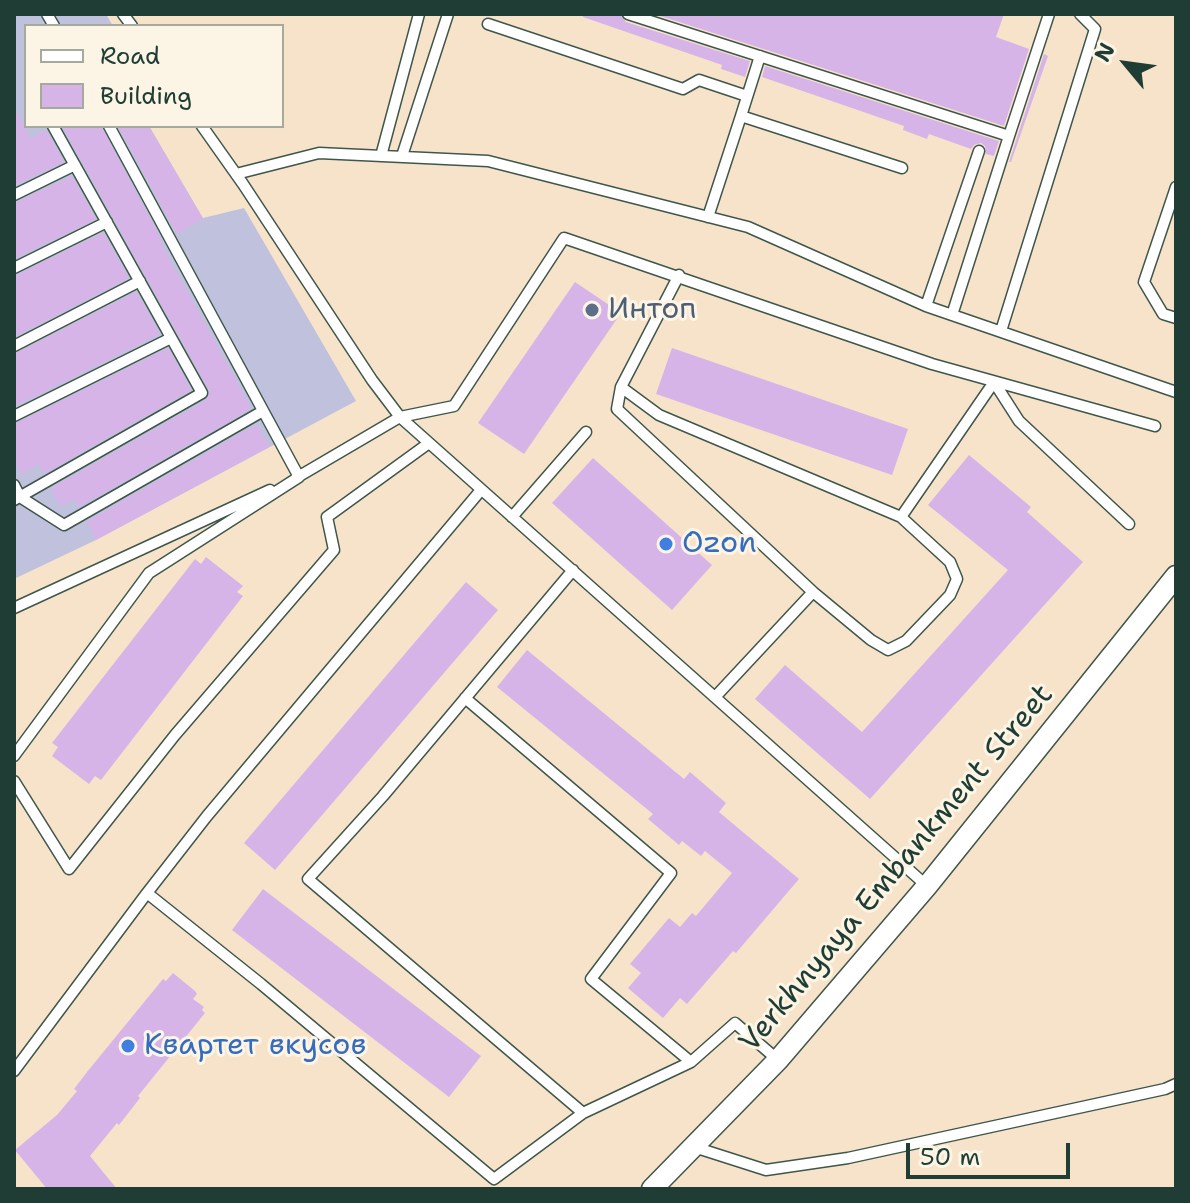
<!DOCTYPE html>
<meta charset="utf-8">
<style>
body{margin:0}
#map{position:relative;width:1190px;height:1203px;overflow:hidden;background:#f7e3ca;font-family:"Shantell Sans",sans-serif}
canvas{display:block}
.frame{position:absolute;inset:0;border:16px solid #1f3d34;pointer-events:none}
.legend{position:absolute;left:24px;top:24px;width:260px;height:104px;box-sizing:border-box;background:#fcf5e5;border:2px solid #a4ab9e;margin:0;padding:10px 14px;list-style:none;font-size:24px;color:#1f3d34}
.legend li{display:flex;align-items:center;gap:16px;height:40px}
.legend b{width:40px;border:2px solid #a4ab9e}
.north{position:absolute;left:1086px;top:24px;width:80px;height:80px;-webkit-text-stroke:6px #fcf5e5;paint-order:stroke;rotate:299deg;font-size:22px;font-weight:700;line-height:32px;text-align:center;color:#1f3d34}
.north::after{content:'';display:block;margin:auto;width:28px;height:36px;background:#1f3d34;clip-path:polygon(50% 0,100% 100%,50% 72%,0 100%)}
.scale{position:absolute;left:906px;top:1143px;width:164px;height:36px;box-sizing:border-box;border:4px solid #1f3d34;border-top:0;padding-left:10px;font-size:24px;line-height:28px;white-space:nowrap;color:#1f3d34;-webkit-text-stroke:6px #fcf5e5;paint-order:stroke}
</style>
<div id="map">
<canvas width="1190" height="1203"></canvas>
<div class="frame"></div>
<ul class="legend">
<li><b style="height:10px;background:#fff"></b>Road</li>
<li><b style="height:22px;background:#d7b4e8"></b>Building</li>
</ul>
<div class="north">N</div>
<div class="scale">50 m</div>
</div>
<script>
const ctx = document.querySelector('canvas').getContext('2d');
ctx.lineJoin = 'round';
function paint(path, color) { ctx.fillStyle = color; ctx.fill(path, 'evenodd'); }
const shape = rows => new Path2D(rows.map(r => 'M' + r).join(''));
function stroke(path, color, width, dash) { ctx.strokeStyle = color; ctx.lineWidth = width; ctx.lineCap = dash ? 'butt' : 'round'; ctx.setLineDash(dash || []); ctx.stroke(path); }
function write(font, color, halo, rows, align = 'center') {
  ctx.font = font + ' "Shantell Sans",sans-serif'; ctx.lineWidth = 6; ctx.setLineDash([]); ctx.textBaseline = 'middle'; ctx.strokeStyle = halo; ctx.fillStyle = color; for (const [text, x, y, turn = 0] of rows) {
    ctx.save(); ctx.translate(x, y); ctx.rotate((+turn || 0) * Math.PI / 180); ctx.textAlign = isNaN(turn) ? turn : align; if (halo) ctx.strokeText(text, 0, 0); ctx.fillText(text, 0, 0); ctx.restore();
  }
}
const industrial = shape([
 [14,14,106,14,113,26,26,26,26,126,149,126,203,218,244,208,356,401,96,540,14,579]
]);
const building = shape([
 [583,14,620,14,626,22,750,61,746,74,745,77,721,69,722,65,583,17],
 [654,14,1004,14,996,37,1029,49,1004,126],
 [1044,54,1048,56,1011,162,1009,162],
 [765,66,999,141,994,156,986,154,985,146,981,143,974,145,971,149,929,134,927,139,903,130,904,126,762,77],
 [14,105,30,139,46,130,64,162,14,186],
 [62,126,101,126,163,243,161,244,250,406,249,410,79,507,75,499,60,506,51,488,206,400,210,392],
 [118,126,149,126,203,219,177,234],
 [72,176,96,219,14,259,14,203],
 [103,233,129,278,14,337,14,276],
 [575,282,621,313,524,454,478,423],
 [136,292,160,334,14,407,14,354],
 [168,348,191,390,44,474,39,464,21,474,14,460,14,424],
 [672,348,908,429,892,475,656,394],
 [257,424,269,447,96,540,87,521],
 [969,455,1031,507,1027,512,1083,562,870,799,755,699,785,665,862,732,1008,570,928,505],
 [593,458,712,565,672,610,552,503],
 [206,557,243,586,237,592,243,596,101,780,95,776,89,784,52,756,58,747,52,743,195,559,201,564],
 [466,582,498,610,275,870,244,843],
 [527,650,684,779,690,772,726,803,719,812,799,879,736,953,733,951,687,1004,680,998,663,1018,628,988,641,973,630,964,669,918,680,927,692,913,696,916,732,873,705,851,701,856,682,841,679,845,648,819,653,814,497,687],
 [263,889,481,1056,449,1097,232,930],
 [173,973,195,991,197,994,193,999,204,1007,202,1010,205,1013,138,1096,140,1098,119,1125,117,1123,90,1156,117,1189,47,1189,15,1150,57,1115,77,1091,74,1089,87,1072,163,979,166,981]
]);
const service = shape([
 [47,14,54,26],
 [123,14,132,26],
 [628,14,1009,136,1049,14],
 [488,24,683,89,699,80,747,96],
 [741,116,760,56],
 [202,126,243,184,372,380,400,417,296,478],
 [381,156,419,14],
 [402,156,448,14],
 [236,174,319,153,488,161,748,227,926,306,1176,392],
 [1176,187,1144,282,1163,314,1176,318],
 [14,195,75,165],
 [708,217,741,116,902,168],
 [14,268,107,222],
 [679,275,621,387,617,409,813,592,716,696],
 [926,306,979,151],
 [952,315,1009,136],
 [1001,331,1095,29,1080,14],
 [14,346,140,281],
 [621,387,659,415,901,517,950,562,957,579,950,595,906,641,888,650,871,640,813,592],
 [14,416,171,338],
 [400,417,454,406,564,238,932,364,1155,426],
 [400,417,927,886],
 [14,485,20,497,64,525,263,411],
 [481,490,207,816,147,893,261,984,494,1179,583,1113],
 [14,500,202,393,53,126],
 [512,517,586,432],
 [901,517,994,382,1019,421,1129,524],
 [573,570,383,796,308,879,583,1113,691,1062],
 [14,608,270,490],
 [465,698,671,873,591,979,691,1062,735,1023,778,1060],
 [14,756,149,573,299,477,109,126],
 [14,781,69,869,175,735,334,550,327,517,429,443],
 [14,1071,147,893],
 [694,1147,766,1170,848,1158,1165,1089,1176,1084]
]);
const minor = shape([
 [652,1189,778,1060,927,886,1176,576]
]);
const markers = [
 [592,310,8,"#5c6f8a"],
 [666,544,8,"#3f7fe0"],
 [128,1046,8,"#3f7fe0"]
];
const serviceNames = [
 ["Интоп",608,310]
];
const shopNames = [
 ["Ozon",682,544],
 ["Квартет вкусов",144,1046]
];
const streetNames = [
 ["Verkhnyaya Embankment Street",897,869,-50]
];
paint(industrial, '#c0c2dd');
paint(building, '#d7b4e8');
stroke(service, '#3f564a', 13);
stroke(minor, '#3f564a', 23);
stroke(service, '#fff', 10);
stroke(minor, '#fff', 20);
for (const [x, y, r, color] of markers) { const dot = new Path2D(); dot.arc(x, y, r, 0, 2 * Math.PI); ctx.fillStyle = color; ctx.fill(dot); stroke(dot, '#fcf5e5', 3); }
write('30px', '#4e5e75', '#fcf5e5', serviceNames, 'left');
write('30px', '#366cbe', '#fcf5e5', shopNames, 'left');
write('30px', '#1f3d34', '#fcf5e5', streetNames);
</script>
